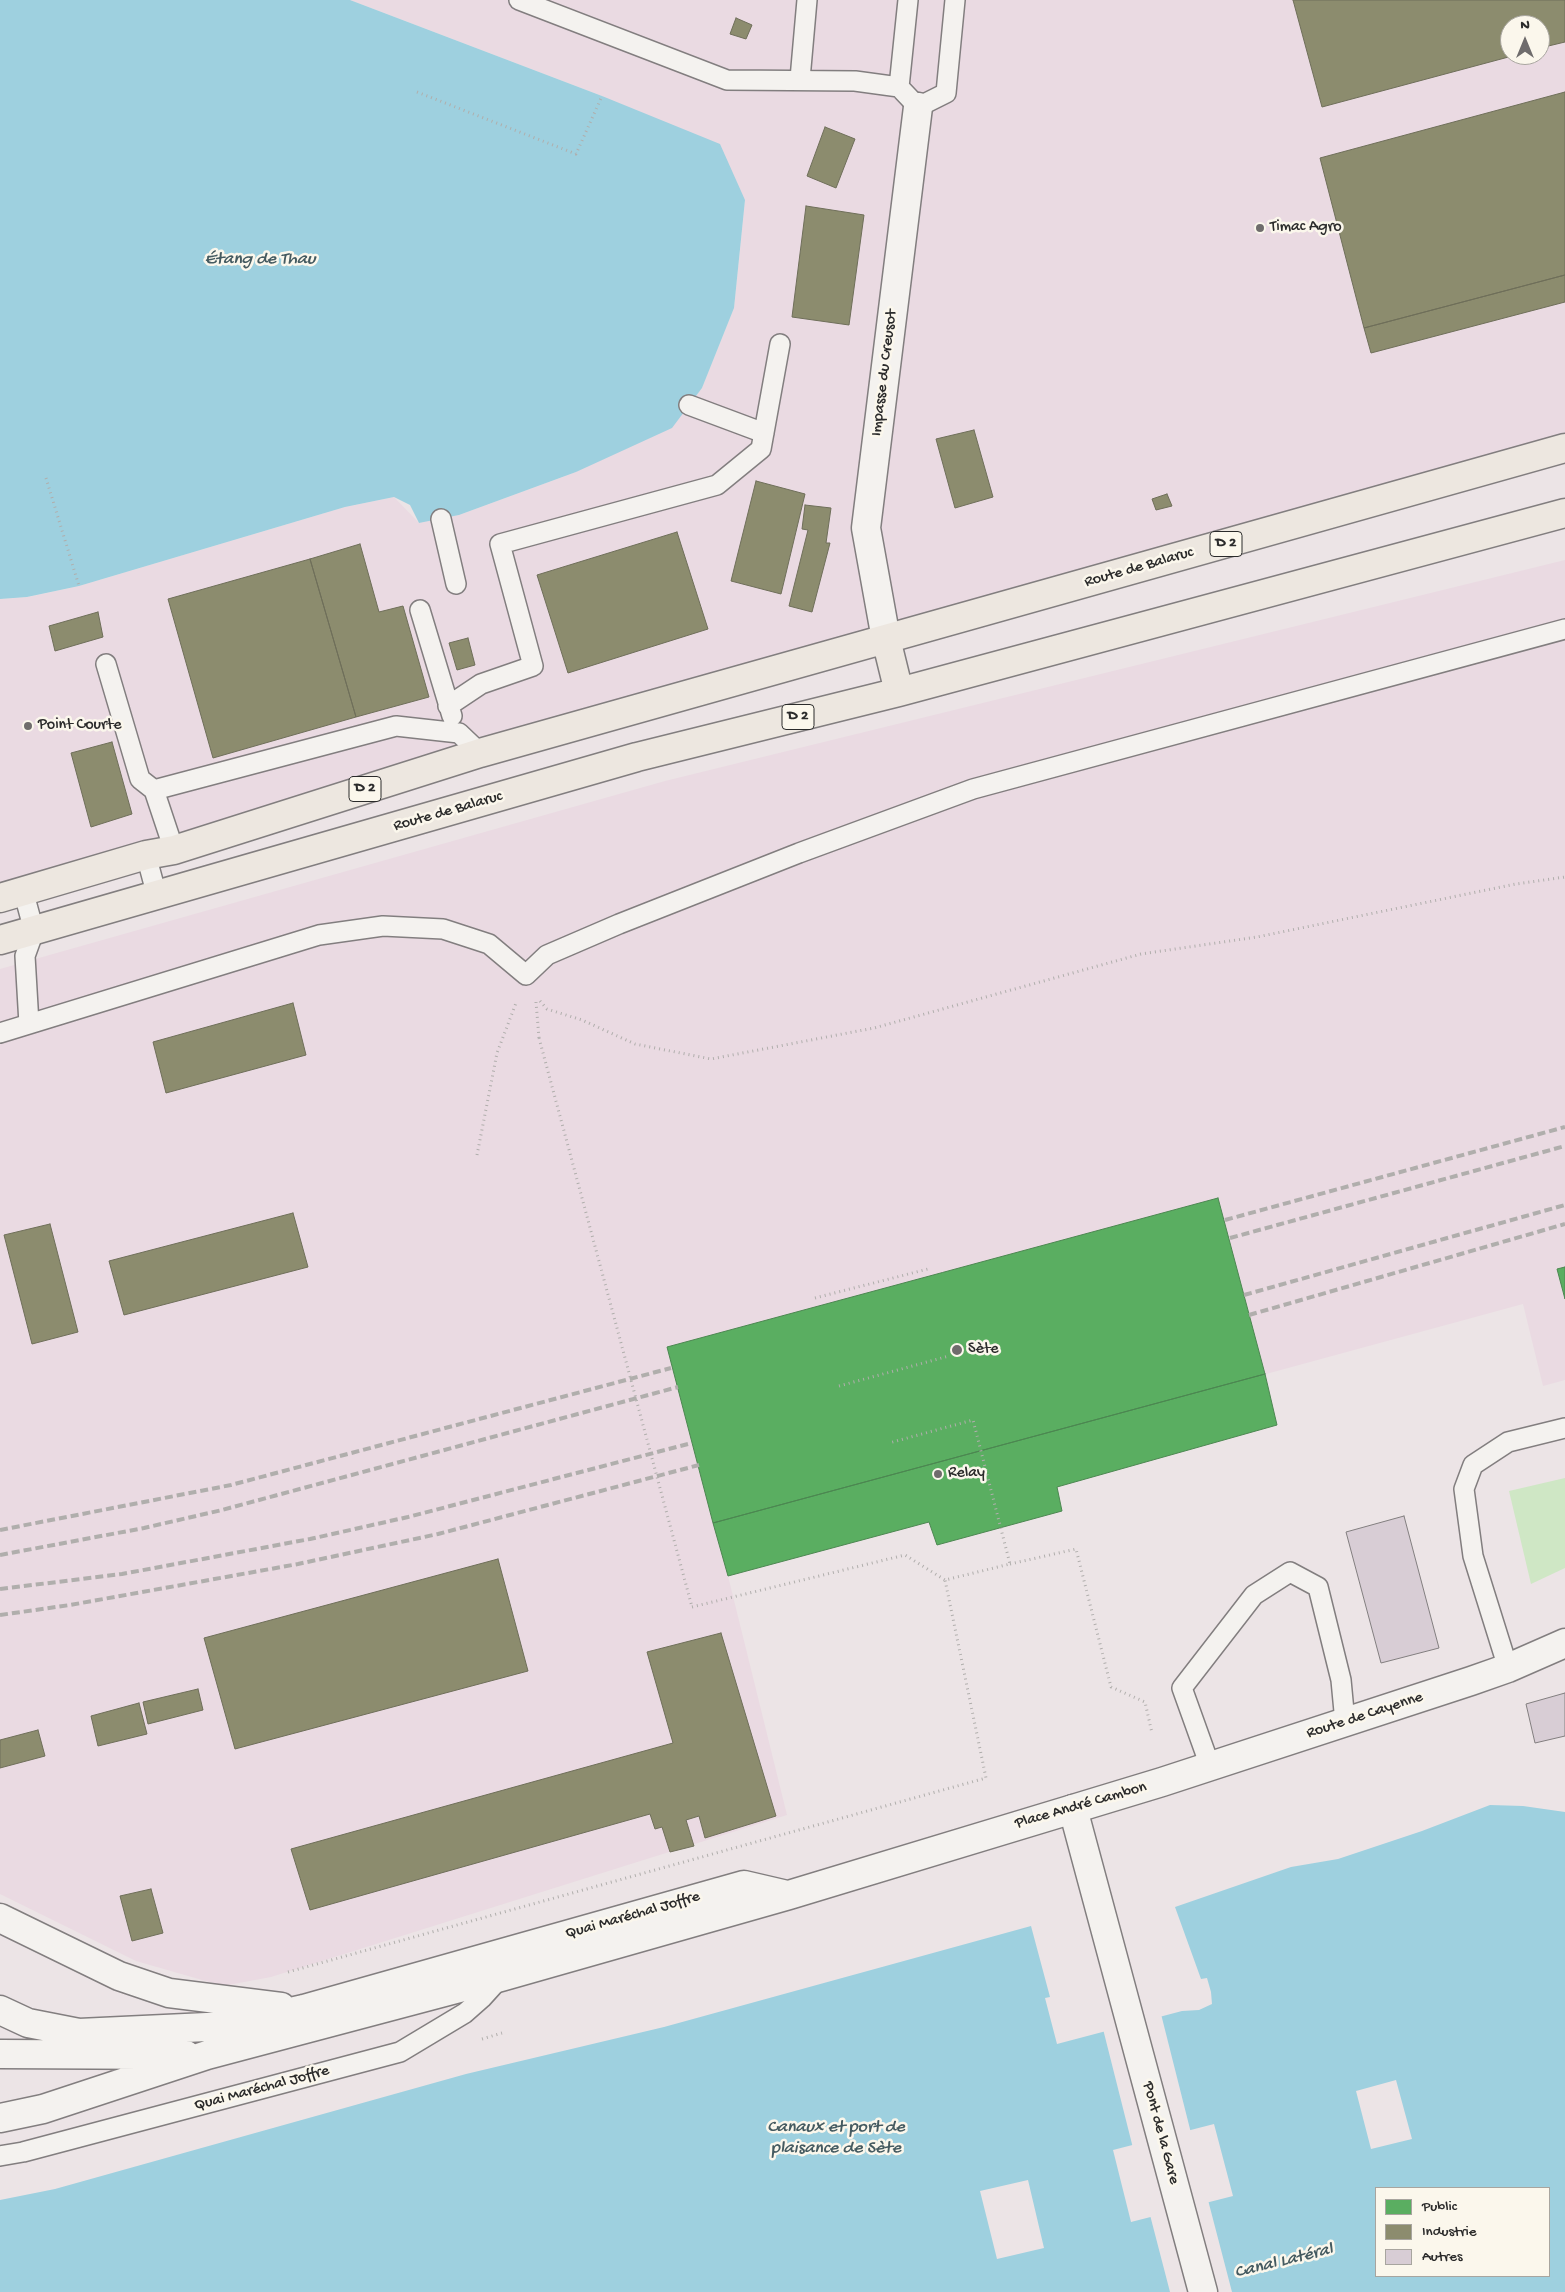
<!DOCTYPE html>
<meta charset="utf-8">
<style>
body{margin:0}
#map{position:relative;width:1565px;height:2292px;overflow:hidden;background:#ece4e6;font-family:"Gochi Hand",sans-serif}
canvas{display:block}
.legend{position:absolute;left:1375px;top:2187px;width:175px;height:90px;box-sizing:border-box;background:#fbf7ec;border:1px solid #a8a59f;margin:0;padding:6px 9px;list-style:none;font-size:15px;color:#2b2b2b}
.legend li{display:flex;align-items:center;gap:10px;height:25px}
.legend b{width:25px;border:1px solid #a8a59f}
.north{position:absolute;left:1500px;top:15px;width:50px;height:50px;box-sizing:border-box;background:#fbf7ec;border:1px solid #a8a59f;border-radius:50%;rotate:0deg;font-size:14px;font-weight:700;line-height:20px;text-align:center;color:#2b2b2b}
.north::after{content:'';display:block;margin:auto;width:18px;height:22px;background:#6f6c6c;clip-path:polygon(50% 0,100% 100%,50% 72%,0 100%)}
</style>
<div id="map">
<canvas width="1565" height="2292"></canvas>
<ul class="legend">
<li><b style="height:14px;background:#5aae61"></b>Public</li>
<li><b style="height:14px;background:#8c8c6e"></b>Industrie</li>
<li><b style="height:14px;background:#d8cdd5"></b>Autres</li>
</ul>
<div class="north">N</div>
</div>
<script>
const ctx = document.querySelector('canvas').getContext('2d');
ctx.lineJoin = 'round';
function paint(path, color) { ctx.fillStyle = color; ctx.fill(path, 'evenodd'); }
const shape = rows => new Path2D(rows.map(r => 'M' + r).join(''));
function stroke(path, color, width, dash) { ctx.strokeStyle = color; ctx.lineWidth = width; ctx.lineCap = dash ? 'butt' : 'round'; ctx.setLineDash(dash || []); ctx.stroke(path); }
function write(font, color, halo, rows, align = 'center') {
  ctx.font = font + ' "Gochi Hand",sans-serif'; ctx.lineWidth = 5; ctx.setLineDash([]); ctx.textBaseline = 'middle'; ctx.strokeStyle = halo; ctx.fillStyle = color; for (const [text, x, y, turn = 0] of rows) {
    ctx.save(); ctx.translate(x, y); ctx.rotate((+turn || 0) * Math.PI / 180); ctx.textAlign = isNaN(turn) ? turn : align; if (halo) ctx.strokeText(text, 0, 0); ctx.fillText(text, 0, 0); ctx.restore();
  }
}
const built = shape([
 [350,0,1565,0,1565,437,0,897,0,599,28,597,79,586,345,507,394,497,419,523,459,515,576,472,689,405,702,388,734,308,745,200,602,96],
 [1510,25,1540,25,1540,55,1510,55],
 [1565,560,1565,1380,1543,1386,1523,1304,1266,1374,1277,1425,1057,1487,1062,1511,937,1545,929,1522,728,1576,787,1815,271,1977,223,1986,136,1961,0,1894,0,969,665,781]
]);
const green = shape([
 [1565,1478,1565,1568,1531,1584,1509,1491]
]);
const water = shape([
 [0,0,350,0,602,96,720,144,745,200,734,308,702,388,672,428,576,472,459,515,419,523,410,505,394,497,345,507,79,586,27,597,0,599],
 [1490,1805,1523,1806,1565,1812,1565,2292,0,2292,0,2200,55,2189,466,2074,664,2027,1031,1926,1050,1997,1045,1998,1057,2044,1182,2011,1199,2010,1212,2004,1211,1992,1207,1978,1201,1979,1175,1907,1291,1867,1338,1859,1422,1831],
 [1396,2080,1412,2139,1371,2149,1356,2091],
 [1214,2124,1233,2196,1131,2222,1113,2150],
 [1028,2180,1044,2248,997,2259,980,2191],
 [1376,2188,1549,2188,1549,2276,1376,2276]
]);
const pier = shape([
 [1161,2014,1191,2133,1133,2148,1103,2029],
 [1208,2200,1232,2292,1170,2292,1150,2215]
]);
const public = shape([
 [1218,1198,1265,1374,713,1523,667,1347,1218,1198],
 [1565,1267,1565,1299,1557,1269,1565,1267],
 [1265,1374,1277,1425,1057,1487,1062,1511,937,1545,929,1522,728,1576,713,1523,1265,1374]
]);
const industry = shape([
 [1293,0,1565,0,1565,42,1540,48,1540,25,1510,25,1510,55,1516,55,1322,107,1293,0],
 [736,18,752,25,746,39,730,34,736,18],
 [1565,92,1565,275,1364,328,1320,158,1565,92],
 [825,127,855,139,836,188,807,176,825,127],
 [806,206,864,215,849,325,792,317,806,206],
 [1565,275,1565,302,1371,353,1364,328,1565,275],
 [974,430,993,497,955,508,936,439,974,430],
 [756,481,805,494,781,594,731,581,756,481],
 [1167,494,1172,506,1156,510,1152,499,1167,494],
 [805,505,831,508,826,543,830,543,812,612,789,606,808,530,802,529,805,505],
 [677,532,708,629,568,673,537,575,677,532],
 [360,544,379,612,403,606,429,697,356,717,310,559,360,544],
 [310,559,356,717,213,758,168,599,310,559],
 [98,612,103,637,55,651,49,626,98,612],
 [468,638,475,665,457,670,449,643,468,638],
 [112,742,132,814,91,827,71,753,112,742],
 [293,1003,306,1055,166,1093,153,1042,293,1003],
 [293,1213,308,1267,124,1315,109,1261,293,1213],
 [50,1224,78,1332,32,1344,4,1235,50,1224],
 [498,1559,528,1671,235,1749,204,1638,498,1559],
 [721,1633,776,1816,705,1838,699,1816,686,1820,694,1846,670,1852,662,1827,655,1829,650,1814,310,1910,291,1849,673,1743,647,1652,721,1633],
 [198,1689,203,1710,148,1724,143,1702,198,1689],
 [139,1703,147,1734,98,1746,91,1716,139,1703],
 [38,1730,45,1756,0,1768,0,1740,38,1730],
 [151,1889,163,1933,132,1941,120,1896,151,1889]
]);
const building = shape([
 [1404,1516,1439,1648,1381,1663,1346,1532,1404,1516],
 [1565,1693,1565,1736,1535,1743,1526,1704,1565,1693]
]);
const path = shape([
 [417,92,576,154,602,96],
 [46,478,79,586],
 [540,1001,547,1009,582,1020,635,1044,711,1059,874,1028,1141,954,1257,937,1516,884,1565,877],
 [536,1002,539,1038],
 [477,1155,497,1053,516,1003],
 [815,1298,928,1269],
 [839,1386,949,1356],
 [1010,1564,1076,1549,1111,1687,1145,1702,1152,1733],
 [692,1607,905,1555,945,1580],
 [288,1972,986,1778,945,1580,1010,1564,973,1420,889,1443],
 [482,2039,502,2033]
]);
const service = shape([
 [519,0,727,80,855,81,899,87,918,107,946,93,955,0],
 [800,79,807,0],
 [899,87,908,0],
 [689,405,764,433],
 [441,519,456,584],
 [420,610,452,716],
 [106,664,140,779,154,790],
 [448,706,481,684,533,666,500,544,717,485,761,449,780,344],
 [174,850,154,790,396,726,459,733,480,753],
 [146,855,157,896],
 [23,890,34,931,25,956,29,1024],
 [0,1033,319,935,383,926,443,929,489,944,526,975,547,955,619,924,799,853,973,789,1565,629],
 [1508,1668,1473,1556,1464,1489,1473,1465,1508,1442,1565,1428],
 [1210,1766,1182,1688,1254,1595,1290,1572,1318,1587,1341,1680,1345,1722],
 [0,2156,23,2152,400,2052,465,2013,482,1998,501,1977]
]);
const minor = shape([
 [886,639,866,528,918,107]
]);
const tertiary = shape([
 [1073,1809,1162,1782,1471,1681,1508,1668,1565,1643]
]);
const secondary = shape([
 [0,1918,119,1976,169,1993,281,2007],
 [0,2010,28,2023,79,2033,228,2026,304,2009,744,1885,787,1895],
 [0,2054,186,2055],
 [0,2118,43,2109,207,2055,501,1977,789,1895,1073,1809,1203,2292]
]);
const primary = shape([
 [886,639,899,692],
 [0,898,146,855,174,850,480,753,1565,448],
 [0,940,637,757,899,692,1565,513]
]);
const rail = shape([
 [1225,1220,1565,1127],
 [1230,1238,1565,1146],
 [1244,1295,1565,1205],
 [1249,1315,1565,1224],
 [0,1530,231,1485,671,1368],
 [0,1555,144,1528,222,1510,678,1387],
 [0,1589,122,1574,310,1539,408,1517,688,1444],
 [0,1615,70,1605,298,1564,438,1534,699,1465]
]);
const pathBridge = shape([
 [539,1038,692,1607]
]);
const markers = [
 [1260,228,5,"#6f6c6c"],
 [28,726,5,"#6f6c6c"],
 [957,1350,6,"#6f6c6c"],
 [938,1474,5,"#6f6c6c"]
];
const shields = [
 [1226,544,32],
 [798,717,32],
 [365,789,32]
];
const shieldNames = [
 ["D 2",1226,544],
 ["D 2",798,717],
 ["D 2",365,789]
];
const poiNames = [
 ["Timac Agro",1270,228],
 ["Point Courte",38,726],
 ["Sète",968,1350],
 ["Relay",948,1474]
];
const streetNames = [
 ["Impasse du Creusot",885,373,-83],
 ["Route de Balaruc",1139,568,-16],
 ["Route de Balaruc",448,812,-16],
 ["Route de Cayenne",1365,1716,-18],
 ["Place André Cambon",1081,1806,-16],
 ["Quai Maréchal Joffre",633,1916,-16],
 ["Quai Maréchal Joffre",262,2089,-15],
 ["Pont de la Gare",1160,2133,75]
];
const waterNames = [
 ["Étang de Thau",260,260],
 ["Canaux et port de",836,2128],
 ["plaisance de Sète",836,2149],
 ["Canal Latéral",1284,2262,-14]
];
paint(built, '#eadae2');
paint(green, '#cfe7c5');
paint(water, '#9ed0df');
paint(pier, '#ece4e6');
paint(public, '#5aae61');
stroke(public, '#4c8751', 1);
paint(industry, '#8c8c6e');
stroke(industry, '#6f6f5a', 1);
paint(building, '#d8cdd5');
stroke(building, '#827e7f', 1);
stroke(service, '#827e7f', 22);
stroke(minor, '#827e7f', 31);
stroke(tertiary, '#827e7f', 31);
stroke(secondary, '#827e7f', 31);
stroke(primary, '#827e7f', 31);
stroke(path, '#b0aeac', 3, [1, 4]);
stroke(service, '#f4f2ef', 19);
stroke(minor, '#f4f2ef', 28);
stroke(tertiary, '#f4f2ef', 28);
stroke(secondary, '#f4f2ef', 28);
stroke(primary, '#ede7e0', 28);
stroke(rail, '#b0aeac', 4, [8, 4]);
stroke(pathBridge, '#b0aeac', 3, [1, 4]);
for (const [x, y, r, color] of markers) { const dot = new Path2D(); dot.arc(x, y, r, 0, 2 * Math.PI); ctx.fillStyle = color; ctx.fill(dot); stroke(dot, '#fbf7ec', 2); }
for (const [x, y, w] of shields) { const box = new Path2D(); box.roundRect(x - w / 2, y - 12.5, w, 25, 4); ctx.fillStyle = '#fbf7ec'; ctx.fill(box); stroke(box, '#2b2b2b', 1); }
write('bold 15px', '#2b2b2b', null, shieldNames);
write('16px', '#2b2b2b', '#fbf7ec', poiNames, 'left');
write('16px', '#2b2b2b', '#fbf7ec', streetNames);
write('italic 18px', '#445a60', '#fbf7ec', waterNames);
</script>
